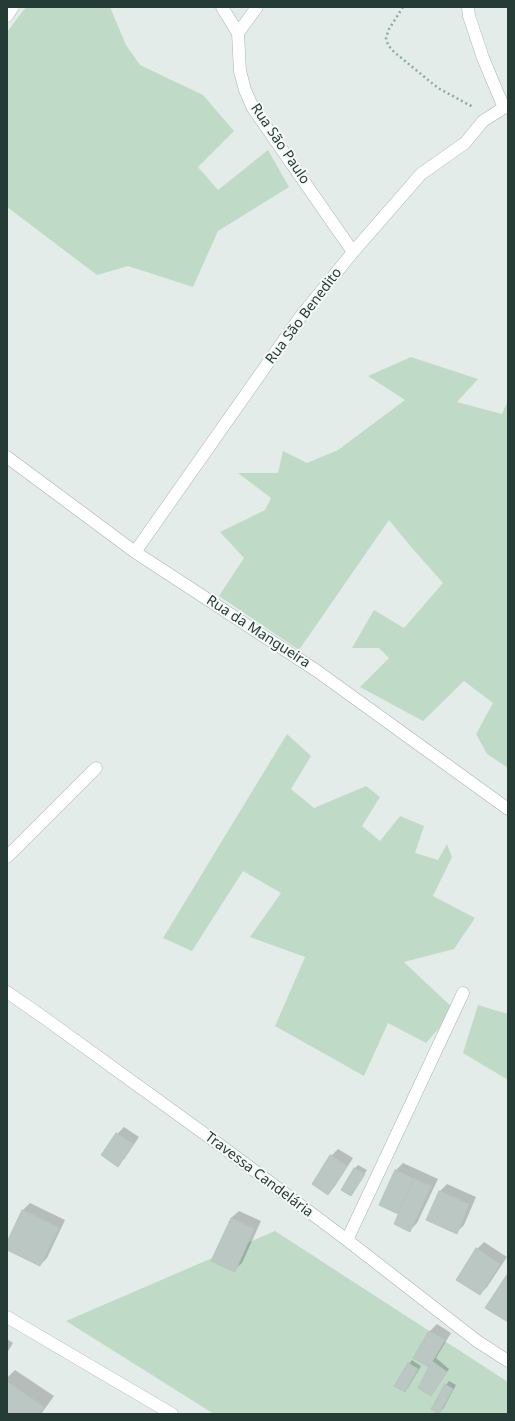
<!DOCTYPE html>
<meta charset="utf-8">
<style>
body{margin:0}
#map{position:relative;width:515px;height:1421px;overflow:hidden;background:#e4ece9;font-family:"Noto Sans",sans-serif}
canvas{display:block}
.frame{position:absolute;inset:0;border:8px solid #253c36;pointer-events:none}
</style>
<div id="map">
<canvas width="515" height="1421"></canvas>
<div class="frame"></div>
</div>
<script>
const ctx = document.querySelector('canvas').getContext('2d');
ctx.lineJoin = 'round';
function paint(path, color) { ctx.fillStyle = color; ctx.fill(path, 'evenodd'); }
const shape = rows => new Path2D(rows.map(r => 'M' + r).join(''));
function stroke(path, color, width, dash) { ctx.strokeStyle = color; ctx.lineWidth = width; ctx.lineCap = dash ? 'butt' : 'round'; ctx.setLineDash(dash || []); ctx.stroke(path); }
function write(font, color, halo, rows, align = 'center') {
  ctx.font = font + ' "Noto Sans",sans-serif'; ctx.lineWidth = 4; ctx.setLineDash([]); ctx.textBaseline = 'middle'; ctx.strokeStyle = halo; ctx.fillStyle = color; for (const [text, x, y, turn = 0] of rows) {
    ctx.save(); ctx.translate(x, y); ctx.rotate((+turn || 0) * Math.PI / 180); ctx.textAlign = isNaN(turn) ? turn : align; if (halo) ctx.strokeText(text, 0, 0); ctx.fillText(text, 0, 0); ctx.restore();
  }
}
const green = shape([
 [26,7,110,7,126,45,140,65,203,95,234,131,198,167,218,190,268,150,289,187,218,231,193,287,128,266,97,275,7,207,7,32],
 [411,357,478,379,457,402,502,414,508,400,508,768,487,754,476,734,493,703,464,681,423,721,360,687,389,658,379,648,352,648,374,610,404,628,443,583,412,548,389,520,299,650,219,596,244,558,220,532,265,510,271,498,238,473,278,473,283,451,307,463,338,450,405,400,368,376],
 [287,734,311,756,291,789,314,808,366,786,380,797,362,826,380,841,400,816,424,826,415,853,438,860,447,844,452,857,433,896,475,918,454,949,404,962,455,1010,426,1043,388,1023,364,1076,275,1026,305,957,250,937,281,893,243,871,192,951,163,938],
 [478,1005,508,1014,508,1080,463,1053],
 [275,1231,508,1382,508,1414,214,1414,66,1321]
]);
const shadow = shape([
 [124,1127,139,1137,125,1158,118,1165,117,1134],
 [338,1149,353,1158,335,1186,328,1194,313,1184,331,1156],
 [403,1163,438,1179,417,1223,410,1230,400,1213,380,1204,396,1170],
 [358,1165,367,1170,351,1195,355,1168],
 [447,1184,476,1197,464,1225,456,1233,427,1220,440,1191],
 [30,1203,65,1220,47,1258,40,1265,7,1249,7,1244,23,1210],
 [239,1211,261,1221,242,1263,234,1270,231,1218],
 [484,1242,507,1257,487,1287,480,1294,477,1249],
 [437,1324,451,1333,436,1358,449,1369,431,1395,432,1362,429,1332],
 [7,1339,13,1343,7,1353],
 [412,1360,421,1366,408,1388,405,1391,409,1364],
 [15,1370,54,1396,41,1414,7,1414,7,1378],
 [449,1381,456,1385,443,1409,439,1412,446,1385]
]);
const building = shape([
 [116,1133,133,1144,118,1167,101,1155,116,1133],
 [330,1155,347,1166,328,1195,312,1184,330,1155],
 [354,1168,365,1174,351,1196,341,1190,354,1168],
 [395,1170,414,1179,398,1214,379,1205,395,1170],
 [414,1179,431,1186,410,1232,394,1224,414,1179],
 [439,1191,469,1204,457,1234,426,1220,439,1191],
 [22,1210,59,1228,40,1266,7,1250,7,1242,22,1210],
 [231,1218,254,1229,235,1272,211,1261,231,1218],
 [476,1248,500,1264,480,1295,456,1280,476,1248],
 [508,1273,508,1322,485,1308,508,1273],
 [429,1331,445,1340,429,1367,413,1358,429,1331],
 [432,1361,447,1372,431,1396,418,1388,432,1361],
 [408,1363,418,1369,405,1392,394,1386,408,1363],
 [7,1382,44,1407,39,1414,7,1414,7,1382],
 [445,1384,453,1389,439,1414,431,1409,445,1384]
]);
const path = shape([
 [403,7,389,29,386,38,388,45,394,52,438,88,473,107]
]);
const street = shape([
 [222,7,238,33],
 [257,7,238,33,240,71,245,90,253,108,353,252],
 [468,7,469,16,483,58,504,108],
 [7,16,13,7],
 [7,457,135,552,317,671,508,809],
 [135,552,301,316,353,252,421,174,465,143,483,121,508,105],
 [7,857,96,768],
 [7,992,43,1017,220,1145,347,1240,477,1341,508,1361],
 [347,1240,463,993],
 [7,1317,172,1414]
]);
const streetNames = [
 ["Rua São Paulo",280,144,56],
 ["Rua São Benedito",304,316,-53],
 ["Rua da Mangueira",258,632,33],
 ["Travessa Candelária",259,1175,37]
];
paint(green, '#bfdbc7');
paint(shadow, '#0003');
paint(building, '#bac7c2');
stroke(building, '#b7c5bf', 1);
stroke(street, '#a7b4b0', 13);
stroke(path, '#88ada1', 2.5, [2, 3]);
stroke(street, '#fff', 12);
write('14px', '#253c36', '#f5f9f7', streetNames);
</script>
